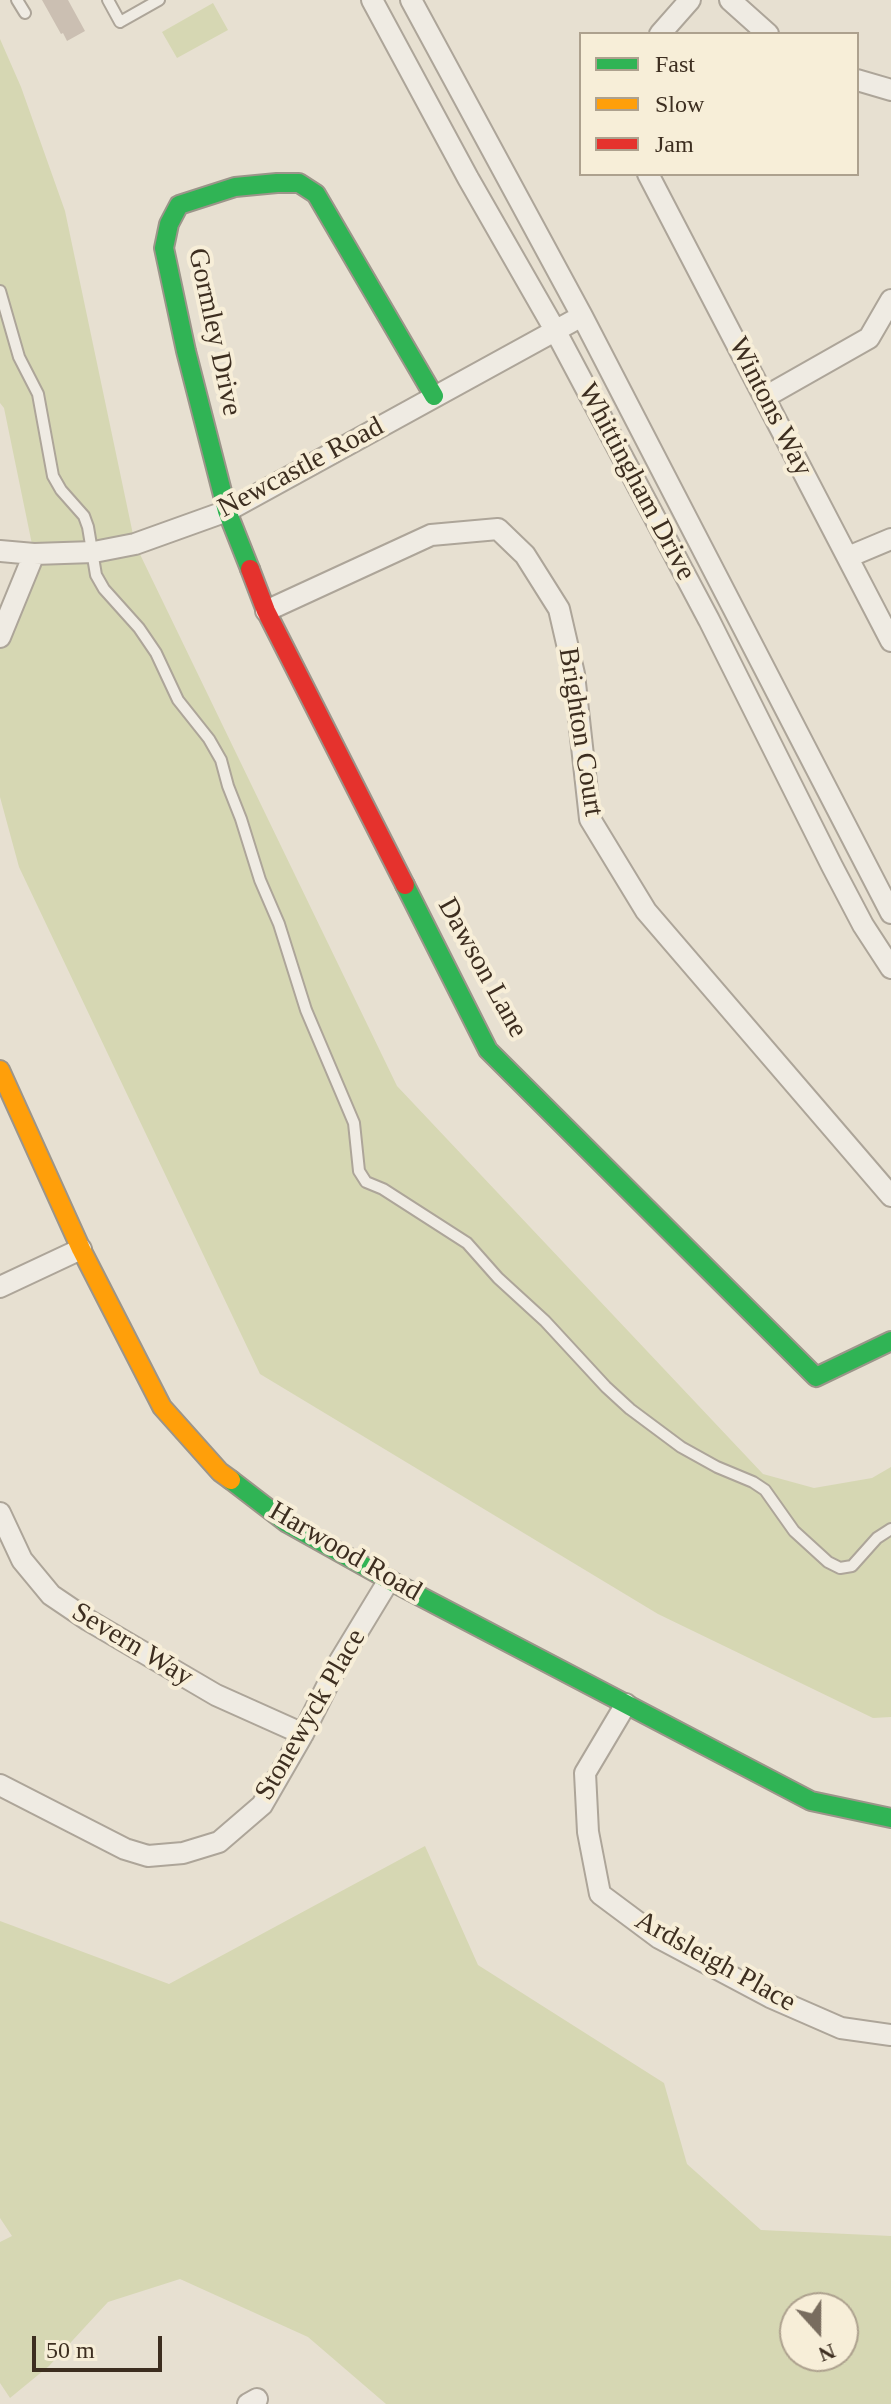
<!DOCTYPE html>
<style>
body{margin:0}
#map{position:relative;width:891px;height:2404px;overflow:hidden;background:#e7e0d1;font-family:Georgia,serif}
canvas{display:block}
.legend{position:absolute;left:579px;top:32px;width:280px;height:144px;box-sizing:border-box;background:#f7eed8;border:2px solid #ada18e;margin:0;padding:10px 14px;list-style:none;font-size:24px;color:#3d2e20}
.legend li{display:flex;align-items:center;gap:16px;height:40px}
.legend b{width:40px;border:2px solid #ada18e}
.north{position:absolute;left:779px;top:2292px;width:80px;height:80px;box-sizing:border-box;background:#f7eed8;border:2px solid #ada18e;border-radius:50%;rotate:159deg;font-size:22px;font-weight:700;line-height:32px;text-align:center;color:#3d2e20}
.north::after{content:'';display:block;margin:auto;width:28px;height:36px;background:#786c5e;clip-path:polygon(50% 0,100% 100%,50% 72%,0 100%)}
.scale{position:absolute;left:32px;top:2336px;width:130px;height:36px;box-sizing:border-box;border:4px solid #3d2e20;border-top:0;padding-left:10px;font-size:24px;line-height:28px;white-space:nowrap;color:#3d2e20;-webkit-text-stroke:6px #f7eed8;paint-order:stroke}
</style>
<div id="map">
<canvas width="891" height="2404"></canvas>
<ul class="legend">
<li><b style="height:10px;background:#30b455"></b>Fast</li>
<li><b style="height:10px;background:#ff9f0a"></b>Slow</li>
<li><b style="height:10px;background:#e5322d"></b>Jam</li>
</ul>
<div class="north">N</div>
<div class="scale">50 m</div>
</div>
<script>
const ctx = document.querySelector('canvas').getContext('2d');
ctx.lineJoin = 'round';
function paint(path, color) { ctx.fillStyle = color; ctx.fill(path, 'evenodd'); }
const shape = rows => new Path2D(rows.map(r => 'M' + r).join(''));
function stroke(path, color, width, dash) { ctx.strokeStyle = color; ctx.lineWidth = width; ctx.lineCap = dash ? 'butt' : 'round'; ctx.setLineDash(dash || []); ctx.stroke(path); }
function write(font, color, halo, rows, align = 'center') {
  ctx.font = font + ' Georgia,serif'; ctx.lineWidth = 8; ctx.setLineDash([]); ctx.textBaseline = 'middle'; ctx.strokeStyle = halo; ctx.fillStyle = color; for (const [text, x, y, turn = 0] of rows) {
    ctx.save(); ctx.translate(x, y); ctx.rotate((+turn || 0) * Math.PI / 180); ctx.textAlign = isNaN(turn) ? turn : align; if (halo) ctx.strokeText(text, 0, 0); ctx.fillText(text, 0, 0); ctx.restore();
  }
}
const green = shape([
 [213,3,228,30,177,58,162,32],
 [0,39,21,87,65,211,135,544,397,1086,763,1474,814,1488,872,1478,891,1467,891,1717,873,1718,658,1614,260,1374,19,867,0,797,0,637,34,554,4,408,0,403],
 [425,1846,478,1965,664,2083,687,2164,761,2230,891,2236,891,2404,386,2404,308,2337,180,2279,108,2302,49,2366,10,2398,0,2383,0,2242,12,2236,0,2218,0,1921,169,1984],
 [843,2308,843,2356,795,2356,795,2308]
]);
const building = shape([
 [42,0,68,0,85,31,67,41,63,33,61,34]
]);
const lane = shape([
 [17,0,25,13],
 [108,0,120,22,159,0],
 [0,291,19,357,38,394,53,476,61,490,84,516,88,527,96,575,104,589,139,628,156,653,178,700,209,739,221,760,228,786,241,819,260,880,279,924,306,1010,354,1123,359,1171,366,1182,383,1189,467,1243,498,1278,545,1321,606,1387,630,1409,681,1447,717,1467,753,1482,765,1490,794,1531,828,1562,840,1568,852,1566,877,1538,891,1529]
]);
const street = shape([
 [372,0,468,178,555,330,709,620,832,866,863,925,891,968],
 [411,0,582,316,891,913],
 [730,0,768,34],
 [660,34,690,0],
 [857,80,891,90],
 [648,174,891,641],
 [765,397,869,338,891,300],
 [0,551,34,554,94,552,135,544,227,511,582,316],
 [848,557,891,539],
 [266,611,431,535,498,529,525,555,559,609,574,674,590,819,646,911,891,1196],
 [0,637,34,554],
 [0,1287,81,1249],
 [0,1513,22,1560,51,1595,88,1620,216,1695,303,1734],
 [626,1704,585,1773,588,1832,600,1894,659,1938,770,1997,841,2028,891,2035],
 [0,1785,125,1849,148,1856,183,1853,219,1842,262,1805,303,1734,338,1664,389,1580],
 [248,2404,257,2399]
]);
const fast = shape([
 [250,569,227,511,186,351,164,248,169,224,179,205,235,187,277,183,299,183,316,194,434,396],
 [405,885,488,1050,816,1377,891,1341],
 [231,1480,287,1523,389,1580,811,1801,891,1818]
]);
const slow = shape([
 [0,1070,81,1249,162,1407,220,1472,231,1480]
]);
const jam = shape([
 [250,569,266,611,405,885]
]);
const streetNames = [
 ["Gormley Drive",214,332,78],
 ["Wintons Way",770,407,63],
 ["Newcastle Road",301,468,-28],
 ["Whittingham Drive",636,482,62],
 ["Brighton Court",580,732,81],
 ["Dawson Lane",482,968,61],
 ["Harwood Road",345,1552,30],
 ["Severn Way",132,1645,31],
 ["Stonewyck Place",311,1715,-60],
 ["Ardsleigh Place",715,1962,29]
];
paint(green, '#d6d7b3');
paint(building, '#cbbfb2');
stroke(lane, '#ada599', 14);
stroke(street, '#ada599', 24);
stroke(fast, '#9c958a', 22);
stroke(slow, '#9c958a', 22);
stroke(jam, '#9c958a', 22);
stroke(lane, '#efebe3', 10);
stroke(street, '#efebe3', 20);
stroke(fast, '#30b455', 18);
stroke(slow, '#ff9f0a', 18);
stroke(jam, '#e5322d', 18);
write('28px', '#3d2e20', '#f7eed8', streetNames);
</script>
